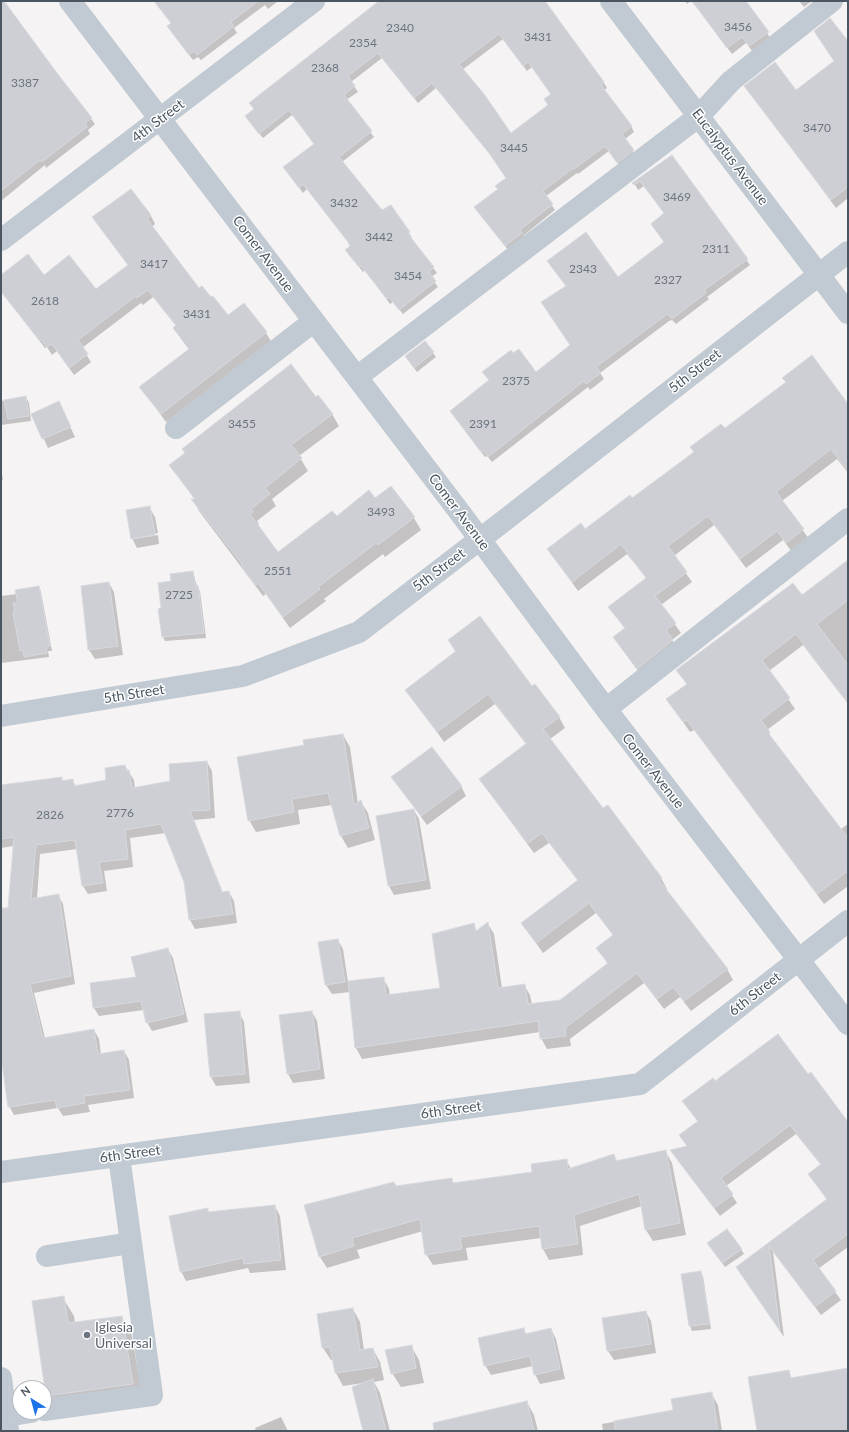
<!DOCTYPE html>
<style>
body{margin:0}
#map{position:relative;width:849px;height:1432px;overflow:hidden;background:#f5f3f3;font-family:Lato,sans-serif}
canvas{display:block}
.frame{position:absolute;inset:0;border:2px solid #4a5661;pointer-events:none}
.north{position:absolute;left:12px;top:1380px;width:40px;height:40px;box-sizing:border-box;background:#fff;border:1px solid #b7bbc0;border-radius:50%;rotate:323deg;font-size:11px;font-weight:700;line-height:16px;text-align:center;color:#4a5661}
.north::after{content:'';display:block;margin:auto;width:14px;height:18px;background:#1a73e8;clip-path:polygon(50% 0,100% 100%,50% 72%,0 100%)}
</style>
<div id="map">
<canvas width="849" height="1432"></canvas>
<div class="frame"></div>
<div class="north">N</div>
</div>
<script>
const ctx = document.querySelector('canvas').getContext('2d');
ctx.lineJoin = 'round';
function paint(path, color) { ctx.fillStyle = color; ctx.fill(path, 'evenodd'); }
const shape = rows => new Path2D(rows.map(r => 'M' + r).join(''));
function stroke(path, color, width, dash) { ctx.strokeStyle = color; ctx.lineWidth = width; ctx.lineCap = dash ? 'butt' : 'round'; ctx.setLineDash(dash || []); ctx.stroke(path); }
function write(font, color, halo, rows, align = 'center') {
  ctx.font = font + ' Lato,sans-serif'; ctx.lineWidth = 3; ctx.setLineDash([]); ctx.textBaseline = 'middle'; ctx.strokeStyle = halo; ctx.fillStyle = color; for (const [text, x, y, turn = 0] of rows) {
    ctx.save(); ctx.translate(x, y); ctx.rotate((+turn || 0) * Math.PI / 180); ctx.textAlign = isNaN(turn) ? turn : align; if (halo) ctx.strokeText(text, 0, 0); ctx.fillText(text, 0, 0); ctx.restore();
  }
}
const shadow = shape([
 [1,1,95,124,88,130,90,134,46,168,45,165,1,201],
 [154,1,278,1,268,9,265,5,234,28,237,33,201,60,198,57,193,60,172,33,168,26,172,24],
 [380,1,542,1,604,83,607,88,603,91,631,126,634,132,625,139,636,156,621,167,609,151,578,174,577,173,546,196,555,210,523,236,524,239,509,251,479,213,507,178,493,158,436,88,418,103,382,58,351,82,358,92,346,100,374,137,342,162,382,212,390,206,409,233,412,238,411,239,437,273,431,277,438,287,403,314,393,302,390,304,365,270,363,272,350,255,352,246,307,189,303,193,288,173,315,144,292,115,263,138,249,121],
 [503,39,527,71,532,67,551,95,549,106,511,135,462,70],
 [685,1,745,1,771,39,753,52,746,43,732,54,698,9,691,1,687,4],
 [799,1,812,1,804,7],
 [815,32,848,43,848,198,836,208,746,87,796,91,835,62],
 [672,156,750,265,707,297,709,299,676,324,672,320,669,321,600,373,604,379,590,390,588,387,492,462,487,456,485,457,451,412,490,381,484,372,536,373,571,346,546,309,567,287,552,267,618,278,665,243,652,224,665,214,644,186,638,190,634,183],
 [131,190,151,216,155,224,152,227,199,289,228,317,266,333,271,341,166,422,141,388,189,350,174,328,176,326,153,297,143,305,141,303,82,348,91,362,74,375,57,351,52,355,47,347,45,348,1,292,1,277,44,276,96,291,129,266,94,218],
 [425,342,436,357,417,372,409,361],
 [26,397,29,403,31,421,1,425,1,401],
 [316,398,332,414,339,426,299,456,308,471,272,499,276,506,257,521,259,524,257,526,278,554,337,517,375,499,414,518,421,530,385,557,383,554,324,599,326,601,290,628,266,594,263,596,199,511,193,500,195,500,170,465],
 [59,403,75,437,48,448,32,414],
 [848,406,848,473,837,459,782,501,809,539,792,552,783,540,746,568,714,525,674,556,692,582,661,605,681,633,672,640,678,651,643,678,614,638,625,629,610,607,647,579,627,554,578,591,548,549,585,530,632,500,725,430],
 [1,468,3,480,1,481],
 [149,507,155,517,158,533,134,537,134,539,158,535,159,544,137,548,132,538],
 [848,561,848,704,803,645,769,671,795,709,767,730,775,744,841,829,848,824,848,886,824,904,694,730,690,732,668,700,687,685,678,670,801,596],
 [193,572,197,587,200,591,206,638,165,641,163,637,159,609,162,609,172,582],
 [109,583,114,592,123,655,95,659,89,650],
 [39,587,41,592,52,651,48,651,49,657,1,663,1,596,17,594],
 [449,641,532,688,559,717,565,728,550,739,603,809,661,878,667,889,665,890,727,969,733,980,691,1011,680,997,664,1009,644,983,570,1039,571,1046,547,1049,541,1038,540,1032,362,1059,356,1048,350,992,332,994,326,985,319,942,338,940,343,949,348,982,383,978,389,989,390,996,441,989,473,924,477,931,488,924,494,934,502,988,524,985,530,995,532,1004,560,1001,608,965,598,948,614,936,596,913,543,953,522,923,578,881,549,843,534,853,480,780,527,745,495,704,444,742,407,690,456,653],
 [343,735,350,747,358,804,361,802,368,813,375,840,348,848,341,836,332,805,298,810,300,824,256,832,249,820,305,746],
 [207,762,212,771,215,818,194,820,223,893,229,892,234,901,237,923,195,929,190,920,185,881,166,833,130,838,133,867,104,871,107,891,88,894,83,886,77,849,40,854,37,899,58,895,63,904,75,984,34,993,45,1038,94,1030,99,1039,101,1055,124,1051,129,1060,134,1098,88,1105,90,1112,63,1116,58,1108,14,1115,9,1106,1,1034,1,909,9,909,14,846,1,848,1,786,61,778,64,782,73,781,76,786,108,781,125,766,134,780,135,788,171,782],
 [393,778,461,786,466,796,427,825],
 [414,810,419,819,431,889,394,895,389,886,377,816],
 [168,949,173,958,188,1022,152,1031,147,1022,144,1010,99,1016,94,1008,137,977],
 [239,1012,244,1022,250,1083,216,1086,211,1077],
 [312,1012,317,1021,325,1079,293,1083,288,1074],
 [715,1083,848,1126,848,1247,818,1269,841,1300,821,1315,773,1252,784,1337,737,1267,827,1200,809,1174,821,1165,796,1134,726,1186,737,1203,720,1216,671,1150,688,1147,680,1135,698,1122,684,1101],
 [666,1152,672,1163,686,1235,653,1241,646,1230,642,1206,580,1226,583,1255,549,1260,543,1249,541,1238,466,1248,468,1260,433,1265,426,1254,423,1231,357,1250,360,1258,327,1268,320,1257,305,1206,396,1187,452,1179,454,1184,533,1173,566,1160,571,1169,614,1155,617,1161],
 [275,1206,280,1216,286,1270,250,1273,248,1268,186,1281,181,1271,207,1209,209,1213],
 [711,1247,741,1249,744,1254,725,1267],
 [700,1272,703,1276,711,1329,692,1331,690,1326,682,1275],
 [63,1298,74,1316,75,1323,122,1317,132,1336,143,1402,57,1414,47,1396],
 [353,1309,360,1322,364,1350,373,1349,380,1362,384,1380,374,1382,380,1393,390,1431,364,1431,363,1383,343,1386,336,1373,333,1360,331,1360,323,1348],
 [646,1312,651,1321,656,1353,614,1360,608,1351],
 [551,1329,556,1339,565,1379,540,1384,535,1374,533,1366,491,1375,485,1365,524,1330,527,1335],
 [411,1346,419,1360,424,1383,401,1387,392,1373],
 [711,1393,718,1405,722,1431,603,1431,602,1424,674,1411],
 [527,1402,534,1415,538,1431,459,1431],
 [281,1417,288,1431,256,1431,255,1428]
]);
const building = shape([
 [1,1,4,1,57,73,92,118,85,123,87,127,42,162,40,160,1,191,1,1],
 [154,1,258,1,231,22,234,26,197,55,194,51,189,55,167,26,171,23,154,1],
 [379,1,545,1,604,82,601,85,632,126,622,134,634,150,617,163,605,146,574,169,573,168,543,191,553,204,520,230,522,233,505,246,474,207,498,189,495,186,506,178,489,153,432,83,414,98,378,53,348,76,355,86,344,95,372,131,339,157,382,210,391,205,410,232,408,234,434,267,429,272,436,281,399,310,389,297,387,299,361,266,359,267,345,250,350,246,348,242,303,184,299,188,283,167,314,144,289,110,259,134,245,116,254,109,249,103,379,1],
 [499,34,523,66,528,62,551,94,544,99,548,105,511,133,484,94,459,64,499,34],
 [692,1,746,1,769,32,749,46,742,37,727,48,692,1],
 [830,18,848,41,848,187,831,200,744,86,775,62,796,90,834,61,814,31,830,18],
 [672,155,748,259,704,290,706,293,672,319,668,314,666,315,596,367,601,373,586,384,584,381,488,457,483,450,481,452,450,411,489,380,482,372,511,350,513,353,519,349,536,372,570,345,541,302,566,286,547,261,586,232,618,277,664,242,651,224,664,213,640,181,634,185,632,183,672,155],
 [131,189,151,215,147,219,199,288,202,286,211,297,213,296,228,315,244,303,267,332,161,414,139,387,189,349,173,328,176,325,148,290,137,298,136,296,78,340,88,354,69,368,52,344,47,347,41,340,40,341,1,291,1,275,28,254,44,275,69,255,96,289,128,265,92,217,131,189],
 [425,341,434,352,414,368,405,356,425,341],
 [812,355,848,404,848,472,831,449,776,492,804,529,786,543,777,531,740,559,708,516,668,546,687,572,655,596,676,623,666,630,673,640,637,669,613,637,625,628,608,607,646,578,621,544,572,582,547,549,581,523,585,529,630,495,632,498,694,452,690,447,721,424,725,428,786,382,782,378,812,355],
 [291,364,316,397,318,395,333,414,291,445,302,458,265,488,270,494,251,509,253,512,250,514,278,552,332,511,337,516,369,490,375,498,391,486,415,517,378,545,376,543,318,587,320,589,283,617,258,583,256,585,241,565,242,564,191,499,195,499,169,465,185,453,182,449,291,364],
 [26,396,29,416,8,419,4,400,26,396],
 [59,401,71,427,42,439,31,414,59,401],
 [150,506,155,535,131,539,126,510,150,506],
 [848,560,848,600,817,624,848,665,848,703,796,634,762,660,790,698,761,720,770,732,769,734,848,838,848,871,817,894,687,720,683,722,666,699,687,684,676,670,793,583,802,595,848,560],
 [193,571,195,587,198,585,204,633,162,637,158,609,161,608,158,583,171,581,170,574,193,571],
 [109,582,118,646,88,650,81,586,109,582],
 [39,586,50,646,46,647,47,653,24,657,23,650,20,651,13,612,15,612,13,603,18,603,15,590,39,586],
 [480,616,532,686,535,684,560,717,543,729,603,808,608,805,662,878,659,880,728,969,684,1001,673,987,657,999,637,973,565,1028,566,1036,540,1039,538,1021,355,1048,348,981,384,977,386,995,440,988,432,934,474,923,476,931,488,922,498,988,525,984,528,1004,560,1000,608,963,596,948,613,935,589,903,536,943,521,923,578,880,542,833,528,843,479,779,527,743,488,694,437,732,405,690,456,651,448,640,480,616],
 [343,734,354,805,361,800,369,828,340,836,328,793,292,799,294,812,248,821,237,757,304,745,303,740,343,734],
 [432,747,462,786,421,816,391,777,432,747],
 [207,761,210,810,190,811,222,892,229,891,233,914,189,920,184,882,161,824,125,830,128,859,99,862,103,883,82,886,75,840,36,845,31,899,59,894,71,976,30,984,43,1038,94,1029,98,1054,124,1050,130,1090,84,1096,85,1103,57,1108,55,1100,8,1107,1,1056,1,908,8,908,14,837,1,839,1,785,62,777,62,781,73,779,74,786,106,780,105,768,125,765,126,771,129,770,132,788,170,781,169,764,207,761],
 [414,809,426,880,388,886,376,816,414,809],
 [338,939,345,982,325,985,318,942,338,939],
 [168,948,184,1014,146,1023,141,1001,93,1008,90,983,136,977,131,957,168,948],
 [240,1011,245,1074,210,1077,204,1014,240,1011],
 [312,1011,320,1069,287,1074,279,1015,312,1011],
 [778,1034,808,1074,811,1072,848,1122,848,1234,813,1260,836,1291,815,1307,769,1246,780,1331,736,1267,827,1199,808,1174,821,1164,790,1125,721,1178,733,1194,714,1208,670,1150,687,1146,679,1135,698,1121,682,1101,713,1078,715,1081,778,1034],
 [666,1150,680,1223,645,1230,639,1194,574,1215,578,1244,542,1249,539,1226,460,1237,462,1249,425,1255,420,1219,352,1238,354,1246,319,1257,304,1205,394,1182,396,1186,452,1178,453,1183,532,1172,531,1164,567,1159,568,1169,614,1154,616,1161,666,1150],
 [275,1205,281,1260,244,1264,243,1258,180,1272,169,1216,208,1208,208,1212,275,1205],
 [727,1229,742,1249,722,1263,707,1243,727,1229],
 [701,1271,710,1324,689,1326,681,1274,701,1271],
 [64,1296,68,1323,122,1316,133,1384,46,1396,32,1301,64,1296],
 [353,1308,360,1350,373,1348,378,1367,335,1373,330,1347,322,1348,317,1314,353,1308],
 [646,1311,651,1344,607,1351,602,1318,646,1311],
 [524,1328,525,1334,551,1328,560,1369,534,1375,530,1356,484,1366,478,1338,524,1328],
 [412,1345,416,1368,391,1374,385,1350,412,1345],
 [848,1368,848,1431,757,1431,748,1377,789,1370,791,1378,848,1368],
 [373,1379,386,1431,363,1431,352,1387,373,1379],
 [712,1392,718,1431,615,1431,614,1421,673,1410,671,1399,712,1392],
 [527,1401,534,1431,434,1431,433,1423,527,1401]
]);
const minor = shape([
 [70,1,458,510,606,709,848,1024],
 [611,1,848,313],
 [1,240,314,1],
 [357,377,699,116,731,81,832,1],
 [176,428,314,321],
 [606,709,848,519],
 [1,716,243,676,359,632,505,520,848,252],
 [1,1172,640,1084,848,921],
 [47,1256,131,1243],
 [1,1378,8,1431],
 [44,1410,152,1395,119,1156],
 [6,1416,31,1412]
]);
const markers = [
 [87,1335,4,"#6b7280"]
];
const numberNames = [
 ["3456",738,27],
 ["2340",400,28],
 ["3431",538,37],
 ["2354",363,43],
 ["2368",325,68],
 ["3387",25,83],
 ["3470",817,128],
 ["3445",514,148],
 ["3469",677,197],
 ["3432",344,203],
 ["3442",379,237],
 ["2311",716,249],
 ["3417",154,264],
 ["2343",583,269],
 ["3454",408,276],
 ["2327",668,280],
 ["2618",45,301],
 ["3431",197,314],
 ["2375",516,381],
 ["3455",242,424],
 ["2391",483,424],
 ["3493",381,512],
 ["2551",278,571],
 ["2725",179,595],
 ["2776",120,813],
 ["2826",50,815]
];
const streetNames = [
 ["4th Street",158,121,-37],
 ["Eucalyptus Avenue",730,157,53],
 ["Comer Avenue",263,254,53],
 ["5th Street",695,371,-38],
 ["Comer Avenue",459,512,53],
 ["5th Street",439,570,-37],
 ["5th Street",134,694,-9],
 ["Comer Avenue",653,771,52],
 ["6th Street",755,994,-38],
 ["6th Street",451,1110,-8],
 ["6th Street",130,1154,-8]
];
const worshipNames = [
 ["Iglesia",95,1327],
 ["Universal",95,1343]
];
paint(shadow, '#0003');
paint(building, '#cdcfd5');
stroke(building, '#d7d9de', 1);
stroke(minor, '#c1cad2', 22);
for (const [x, y, r, color] of markers) { const dot = new Path2D(); dot.arc(x, y, r, 0, 2 * Math.PI); ctx.fillStyle = color; ctx.fill(dot); stroke(dot, '#fff', 1.5); }
write('12px', '#6b747e', null, numberNames);
write('14px', '#4a5661', '#fff', streetNames);
write('14px', '#5b616d', '#fff', worshipNames, 'left');
</script>
